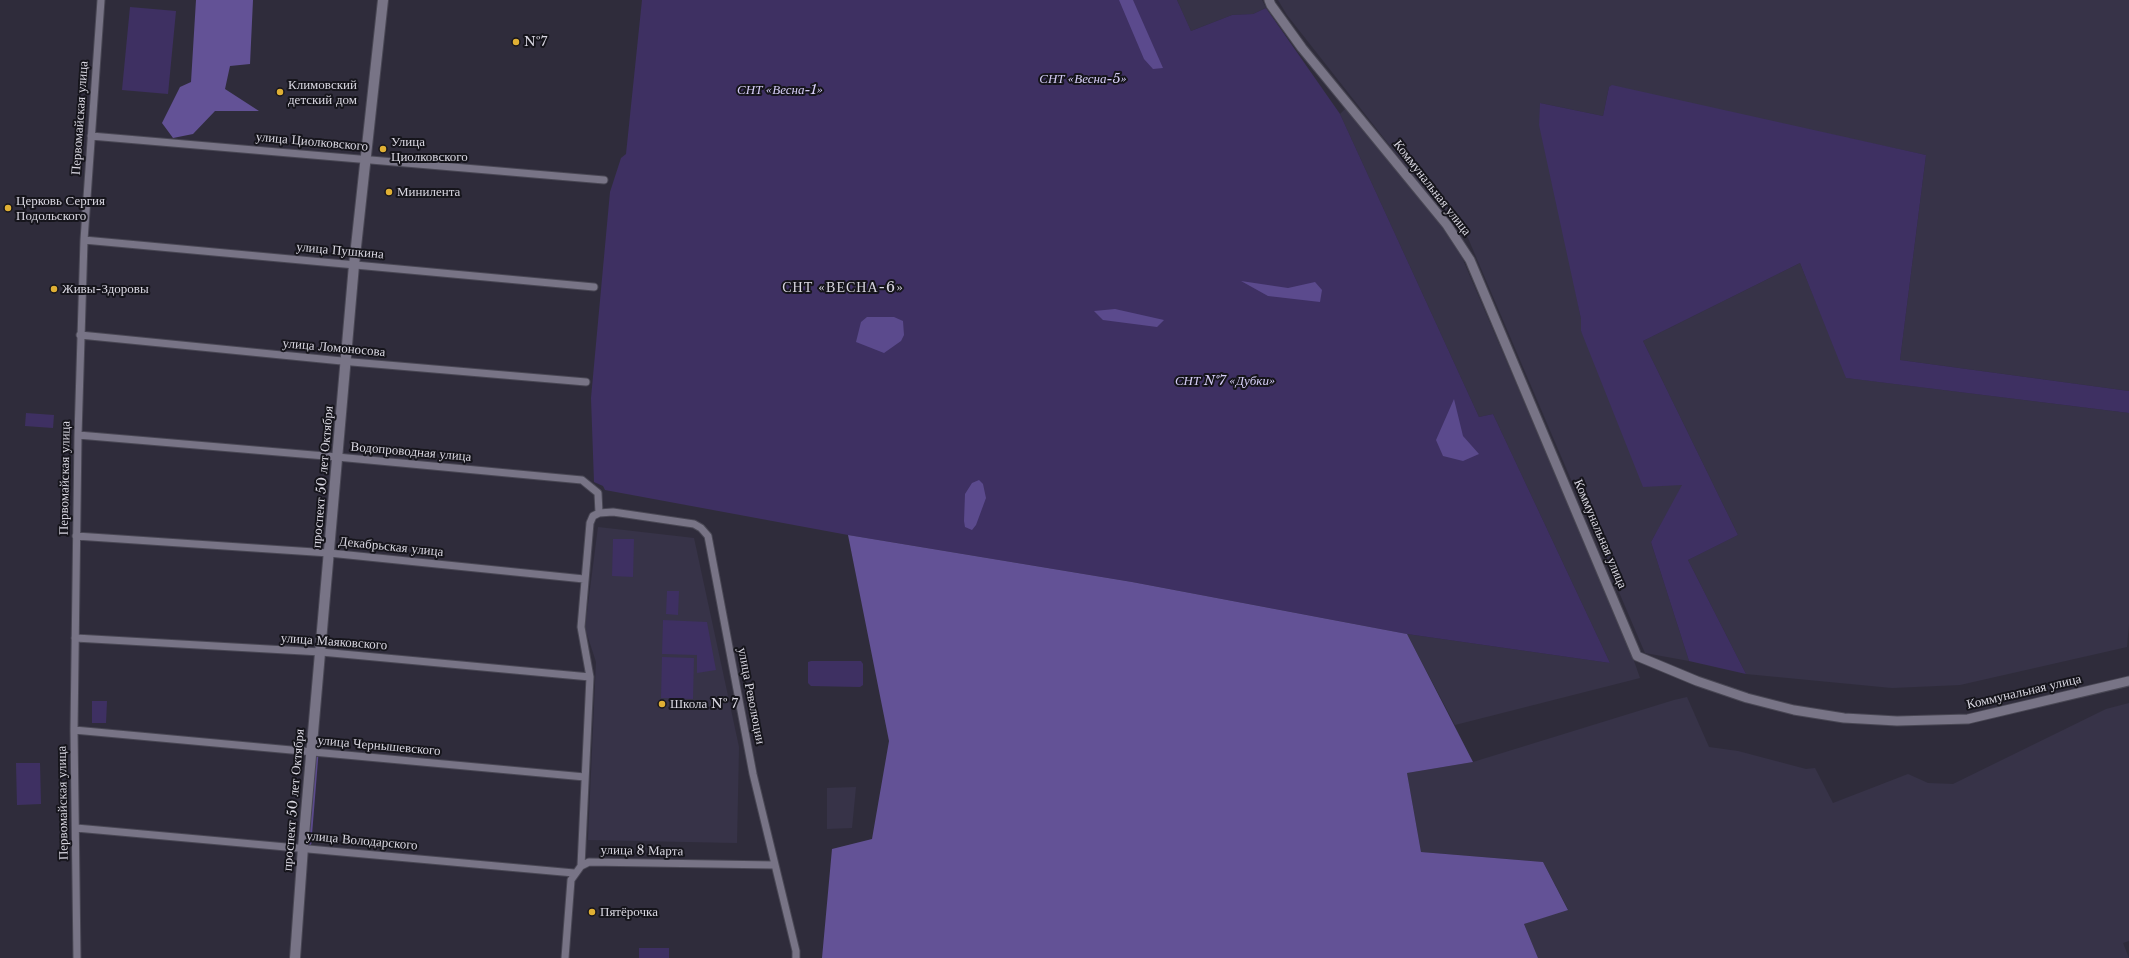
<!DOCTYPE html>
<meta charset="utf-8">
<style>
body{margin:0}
canvas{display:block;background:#2f2c3b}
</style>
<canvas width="2129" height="958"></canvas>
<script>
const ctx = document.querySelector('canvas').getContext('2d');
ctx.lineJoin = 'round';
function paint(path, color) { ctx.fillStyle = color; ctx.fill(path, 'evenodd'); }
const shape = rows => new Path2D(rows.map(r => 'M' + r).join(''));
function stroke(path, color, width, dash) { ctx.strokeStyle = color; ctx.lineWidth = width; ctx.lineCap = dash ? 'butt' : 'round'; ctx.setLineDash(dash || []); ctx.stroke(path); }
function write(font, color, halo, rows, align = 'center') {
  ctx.font = font + ' "Libre Baskerville",serif'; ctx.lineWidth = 4; ctx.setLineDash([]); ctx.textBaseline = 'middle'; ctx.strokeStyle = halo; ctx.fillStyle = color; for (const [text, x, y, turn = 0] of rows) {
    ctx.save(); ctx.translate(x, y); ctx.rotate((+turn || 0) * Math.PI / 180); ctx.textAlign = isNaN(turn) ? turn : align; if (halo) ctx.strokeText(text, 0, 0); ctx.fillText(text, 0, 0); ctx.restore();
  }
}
const built = shape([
 [1177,0,1262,0,1266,8,1253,14,1232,15,1191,31],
 [1278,0,2129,0,2129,391,1900,360,1926,155,1609,87,1603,116,1540,103,1581,319,1581,331,1683,485,1651,542,1689,661,1645,653,1468,238,1435,203,1287,15],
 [1348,106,1454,239,1628,644,1640,678,1455,725,1407,634,1610,663,1493,414,1479,417,1340,114],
 [1800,263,1847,378,2129,413,2129,624,2127,647,1960,685,1892,688,1746,674,1688,560,1738,535,1643,341],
 [598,527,694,538,739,747,737,843,588,840,596,662,585,628],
 [1687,697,1709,747,1738,751,1806,769,1815,768,1833,803,1908,774,1928,783,1953,784,2106,709,2129,703,2129,941,2123,943,2129,958,1538,958,1524,924,1568,909,1543,862,1421,852,1407,773,1473,762,1674,700],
 [856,787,852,828,827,829,827,788]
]);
const green = shape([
 [642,0,1177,0,1191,31,1232,15,1253,14,1266,8,1340,114,1479,417,1493,414,1610,663,1407,634,1132,582,848,535,605,490,603,486,594,482,591,398,610,192,621,158,626,154],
 [130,7,176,11,168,94,122,90],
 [1612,85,1926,155,1900,360,2129,391,2129,413,1846,378,1800,263,1643,341,1738,535,1688,560,1746,674,1689,661,1651,542,1682,485,1643,487,1581,331,1581,319,1539,125,1540,103,1603,116,1609,87],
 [26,413,54,415,53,428,25,426],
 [613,539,634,539,633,577,612,576],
 [667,591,679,591,678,615,666,614],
 [663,620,707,622,716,670,697,673,697,655,662,654],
 [662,657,694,658,693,699,661,698],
 [811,661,861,661,863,664,863,685,860,687,811,686,808,683,808,662],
 [92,701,107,701,106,723,92,723],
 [40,763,41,804,17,805,16,763],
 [639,948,669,948,669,958,639,958]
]);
const forest = shape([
 [196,0,253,0,250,64,230,66,225,89,259,111,215,111,193,134,173,138,162,123,180,87,191,82],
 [848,535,1132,582,1407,634,1473,762,1407,773,1421,852,1543,862,1568,910,1524,924,1538,958,822,958,832,849,872,839,889,741]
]);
const water = shape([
 [1119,0,1133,0,1163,68,1153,69,1144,59],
 [1241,281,1288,288,1315,282,1322,290,1320,302,1268,296],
 [1115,309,1164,320,1157,327,1103,320,1094,311],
 [867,317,894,317,903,321,904,335,901,341,884,353,856,342,861,322],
 [1454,399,1463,436,1479,454,1463,461,1443,456,1436,440],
 [979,480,983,484,986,498,976,525,972,530,965,527,964,521,965,494,972,483]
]);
const stream = shape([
 [310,844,317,757]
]);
const minor = shape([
 [91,136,604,180],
 [84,240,594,287],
 [80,335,352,362,586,382],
 [78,435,337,457,582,480,598,493,599,513],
 [76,536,329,553,584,579],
 [75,638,321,652,590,677],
 [74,730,585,777],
 [76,828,574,873],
 [581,866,590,677,581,627,590,523,593,516,599,513,613,512,694,524,701,528,708,536,753,774,796,951,796,958],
 [77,958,74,730,78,435,84,240,101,0],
 [565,958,571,880,581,866,589,862,774,865]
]);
const tertiary = shape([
 [1269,0,1271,5,1302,48,1447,225,1470,260,1637,656,1697,681,1747,698,1794,710,1844,718,1897,721,1968,719,2129,681]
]);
const secondary = shape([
 [295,958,303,847,354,265,383,0]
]);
const markers = [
 [516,42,4,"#e0b034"],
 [280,92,4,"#e0b034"],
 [383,149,4,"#e0b034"],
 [389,192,4,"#e0b034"],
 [8,208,4,"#e0b034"],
 [54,289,4,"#e0b034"],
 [662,704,4,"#e0b034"],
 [592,912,4,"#e0b034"]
];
const poiNames = [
 ["№7",524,42],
 ["Климовский",288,85],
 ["детский дом",288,100],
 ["Улица",391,142],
 ["Циолковского",391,157],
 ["Минилента",397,192],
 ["Церковь Сергия",16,201],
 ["Подольского",16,216],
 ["Живы-Здоровы",62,289],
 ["Школа № 7",670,704],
 ["Пятёрочка",600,912]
];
const parkNames = [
 ["СНТ «Весна-5»",1083,79],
 ["СНТ «Весна-1»",780,90],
 ["СНТ №7 «Дубки»",1225,381]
];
const streetNames = [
 ["Первомайская улица",80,118,-86],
 ["улица Циолковского",312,142,5],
 ["Коммунальная улица",1432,188,52],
 ["улица Пушкина",340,251,5],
 ["улица Ломоносова",334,348,5],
 ["Водопроводная улица",411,452,5],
 ["проспект 50 лет Октября",323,477,-85],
 ["Первомайская улица",65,478,-89],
 ["Коммунальная улица",1600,534,67],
 ["Декабрьская улица",391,547,6],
 ["улица Маяковского",334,642,4],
 ["Коммунальная улица",2024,692,-13],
 ["улица Революции",751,696,79],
 ["улица Чернышевского",379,746,5],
 ["проспект 50 лет Октября",294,800,-85],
 ["Первомайская улица",63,803,-91],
 ["улица Володарского",362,841,5],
 ["улица 8 Марта",642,851,1]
];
const neighbourhoodNames = [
 ["СНТ «ВЕСНА-6»",843,288]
];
paint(built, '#373348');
paint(green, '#3e3062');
paint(forest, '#635296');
paint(water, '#5b4a8d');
stroke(stream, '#5b4a8d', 2.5);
stroke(minor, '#494754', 9);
stroke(tertiary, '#494754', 11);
stroke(secondary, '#494754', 12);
stroke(minor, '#787486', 7);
stroke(tertiary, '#787486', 9);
stroke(secondary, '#787486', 10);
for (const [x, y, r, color] of markers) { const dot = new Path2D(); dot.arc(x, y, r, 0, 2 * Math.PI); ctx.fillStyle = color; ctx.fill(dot); stroke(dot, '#16151c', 1.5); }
write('13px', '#d9d7e1', '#16151c', poiNames, 'left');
write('italic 13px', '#d6cef6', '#16151c', parkNames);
write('13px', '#d9d7e1', '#16151c', streetNames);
ctx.letterSpacing = '1px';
write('14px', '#d9d7e1', '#16151c', neighbourhoodNames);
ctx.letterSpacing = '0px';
</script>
